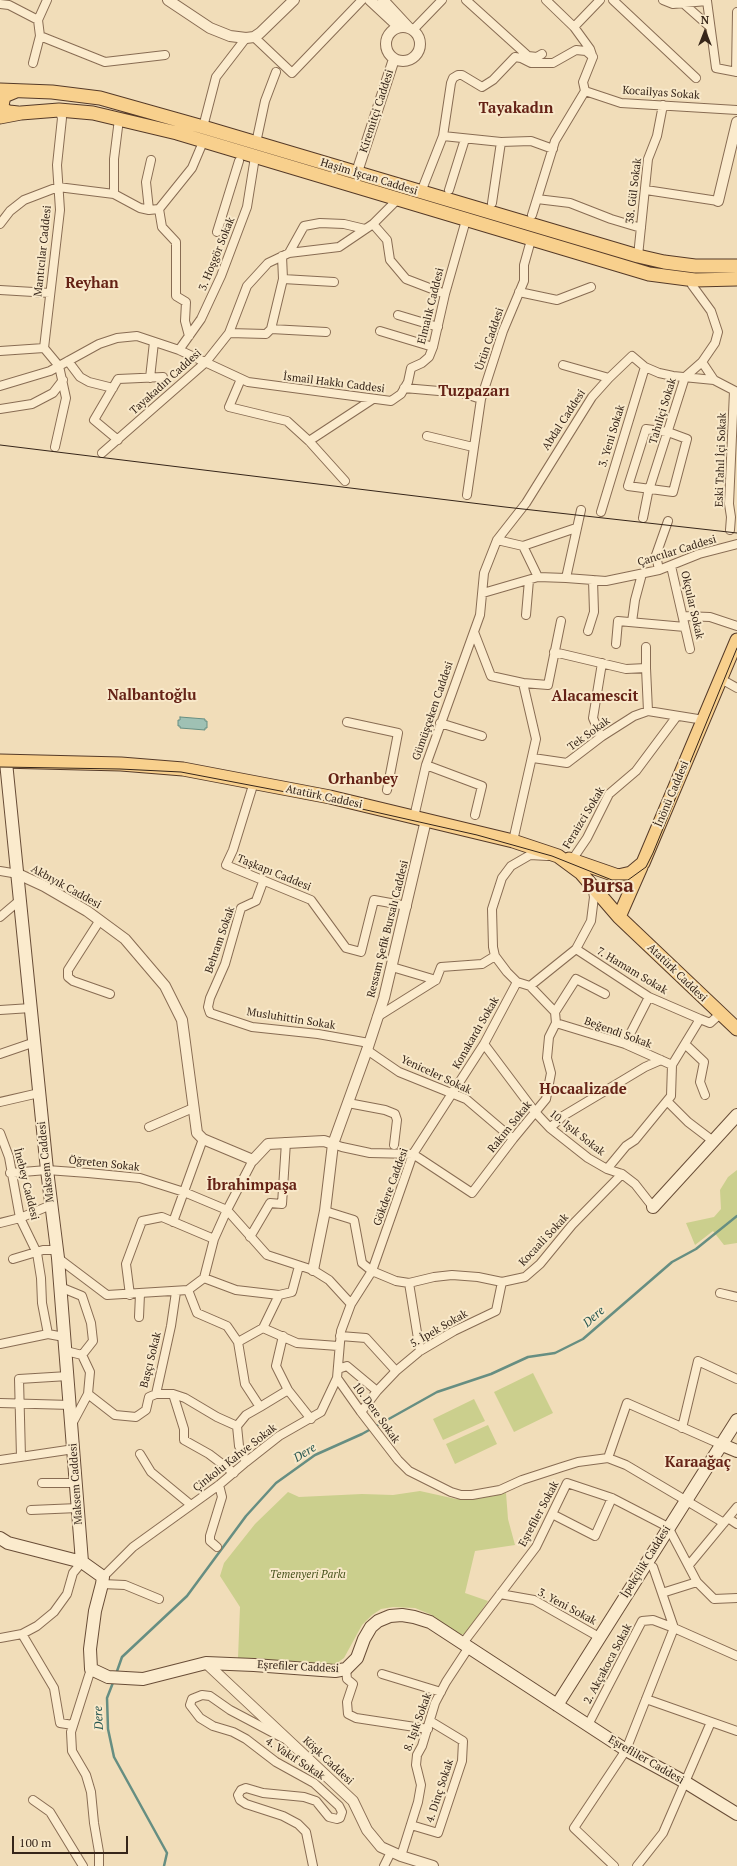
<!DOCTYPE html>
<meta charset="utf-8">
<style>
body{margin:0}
#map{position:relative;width:737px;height:1866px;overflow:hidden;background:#f1ddb9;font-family:"PT Serif",serif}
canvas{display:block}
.north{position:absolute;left:685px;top:12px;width:40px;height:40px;-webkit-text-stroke:3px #f8e8c9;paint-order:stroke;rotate:0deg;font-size:11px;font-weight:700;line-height:16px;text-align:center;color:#362519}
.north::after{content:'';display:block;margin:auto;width:14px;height:18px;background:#362519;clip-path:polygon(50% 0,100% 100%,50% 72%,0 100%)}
.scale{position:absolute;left:12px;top:1836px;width:116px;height:18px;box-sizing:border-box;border:2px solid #362519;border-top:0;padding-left:5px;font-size:12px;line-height:14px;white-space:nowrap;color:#362519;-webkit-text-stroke:3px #f8e8c9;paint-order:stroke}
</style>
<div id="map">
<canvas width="737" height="1866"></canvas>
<div class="north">N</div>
<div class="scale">100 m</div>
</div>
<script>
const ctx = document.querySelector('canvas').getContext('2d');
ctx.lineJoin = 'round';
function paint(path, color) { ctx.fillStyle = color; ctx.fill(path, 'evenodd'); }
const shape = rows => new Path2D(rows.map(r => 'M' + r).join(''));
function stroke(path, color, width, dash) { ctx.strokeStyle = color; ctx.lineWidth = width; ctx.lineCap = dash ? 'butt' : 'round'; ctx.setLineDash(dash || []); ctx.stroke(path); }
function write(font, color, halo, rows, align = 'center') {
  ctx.font = font + ' "PT Serif",serif'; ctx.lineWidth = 4; ctx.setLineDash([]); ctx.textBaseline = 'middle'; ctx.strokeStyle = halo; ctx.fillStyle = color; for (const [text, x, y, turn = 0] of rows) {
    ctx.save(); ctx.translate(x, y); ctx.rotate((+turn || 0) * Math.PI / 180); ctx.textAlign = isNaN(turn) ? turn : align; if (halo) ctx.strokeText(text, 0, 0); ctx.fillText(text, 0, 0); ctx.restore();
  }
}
const green = shape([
 [737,1170,737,1243,724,1245,713,1231,695,1245,686,1223,714,1217,721,1209,720,1190,728,1177],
 [533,1373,553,1413,514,1432,494,1392],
 [474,1399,485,1421,443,1440,433,1419],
 [488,1425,497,1444,455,1464,446,1444],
 [420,1491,456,1499,506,1493,508,1519,515,1545,475,1551,465,1593,488,1601,466,1634,458,1635,432,1615,415,1608,393,1607,381,1609,372,1615,362,1625,344,1658,337,1663,329,1665,238,1658,240,1607,220,1576,224,1563,255,1524,288,1492,299,1497,362,1494,393,1495]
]);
const water = shape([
 [180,717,205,719,205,721,207,721,207,728,205,728,205,730,180,728,180,726,178,726,178,720,180,720,180,717]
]);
const stream = shape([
 [116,1674,122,1657,187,1596,246,1516,276,1483,315,1455,362,1434,437,1392,491,1374,528,1357,555,1353,583,1339,672,1262,696,1249,737,1216],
 [114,1680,107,1698,108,1729,114,1757,167,1853,164,1866]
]);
const minor = shape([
 [466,0,528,56,537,57,542,54],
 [546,0,574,27,590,49,592,55],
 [613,0,696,78],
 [663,0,673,4,707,1,716,68,737,72],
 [0,4,9,5,38,20,40,36,105,62,165,55],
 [684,4,710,27],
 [38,20,47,0],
 [574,27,600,0],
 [413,30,442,0],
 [254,37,292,73,362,0],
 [33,63,40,36],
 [736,72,737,12],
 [585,91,621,103,737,110],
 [203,127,216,77,246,38],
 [443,136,501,142,531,141,553,149],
 [256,143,265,101,276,72],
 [449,190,465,139],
 [646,190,718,201],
 [421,192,443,136,451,83,453,78,458,75,462,75,482,87,493,80,515,57,521,58,531,63,553,63,576,50,586,51,593,57],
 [114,194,114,159,119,119],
 [537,199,570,203,611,219,641,228],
 [492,203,501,142],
 [159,209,192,168,203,142],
 [149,210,146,182,151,160],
 [532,215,555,141,585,91,583,82,593,57],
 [0,224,10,211,24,200,58,187,114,194,140,208,149,210,159,209,162,227,176,242,176,296,186,302,185,321,189,336],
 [373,224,387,240,390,260,406,279,445,294],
 [217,232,239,161],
 [289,253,304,226,320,223,344,224,365,229],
 [638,256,648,159,657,136,663,105],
 [283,279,334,282],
 [0,290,50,293],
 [519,292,557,300,591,287],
 [398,315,438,327],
 [271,329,326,332],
 [380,331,433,347],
 [229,333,266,334,271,329,283,279,282,256],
 [179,350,201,319,221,276,247,207,255,157],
 [0,351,44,348],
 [68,361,80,377,89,382,113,388],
 [702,362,714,380,737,392],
 [563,365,609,378],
 [150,378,154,342],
 [241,379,229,407,287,421,309,441,345,481],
 [0,386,50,371,99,344,117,338,137,336,179,350,248,382,391,401,401,394,408,382,411,368,422,363,429,357,433,347,445,294,466,220],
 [404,388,462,393,481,399],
 [0,409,32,404,53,393,63,380],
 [646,429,668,432,687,439,673,492,628,486,646,429],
 [427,436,473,447],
 [118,440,94,420,118,379,163,377],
 [309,441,373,399],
 [55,447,66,398,59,366,44,348,60,210,57,165,62,118,59,110],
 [102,453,206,362,229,333,247,286,268,263,289,253,339,247,373,224,397,200],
 [467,495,481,399,503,331,524,281,524,265,531,240],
 [601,512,645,367],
 [643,518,648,493,685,377,702,362,715,343,718,332,711,311,692,285,695,280],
 [730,530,731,517,729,504,734,391],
 [497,540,523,546,538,577],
 [523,546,576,528],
 [671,566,690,649],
 [659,570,656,555,668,521],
 [566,578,581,510],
 [483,593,538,577,566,578,606,581,659,570,699,554,737,544],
 [526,615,529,580],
 [683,616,710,617,737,626],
 [632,622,635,600,642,574],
 [588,631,594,612,593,580],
 [474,632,491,676,523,683,536,739,513,841],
 [616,644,618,621,685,627],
 [646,647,646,668],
 [554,652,626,669,646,668,648,711],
 [721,679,737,688],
 [523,683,548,685,561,621],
 [347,722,398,733,387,790],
 [440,723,482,736],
 [601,737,593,718,602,663],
 [533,758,567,763,601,737,634,716,648,711,704,720],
 [426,765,482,786,475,815],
 [254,782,233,850,226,865,311,900,346,948,361,952,374,900,407,906],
 [414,817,426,765,480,615,484,573,497,540,526,503,592,397,609,378,632,356,645,367,659,373,673,376,714,380],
 [547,856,530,855,511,866,502,878,492,909,493,947,495,956,507,972,517,982,530,986,576,949,591,921,594,897,592,887],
 [572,860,587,838,609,794,636,771,677,716],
 [0,871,18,874],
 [263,882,256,901,241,908,225,964,210,998,208,1007,210,1013,252,1027,318,1034,369,1043],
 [0,917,20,900],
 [100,920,68,970,68,977,73,981,110,994],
 [576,949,649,997,700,1019,710,1023,720,1014],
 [392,967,436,980],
 [0,1010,31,1008],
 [555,1012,576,979,605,994],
 [377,1017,436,980,441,967,482,964,495,956],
 [556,1023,625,1044,672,1065],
 [484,1044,535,1112,550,1128,588,1158,607,1169,622,1174,635,1184,653,1207],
 [625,1044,649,997],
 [685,1044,704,1062,700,1082,705,1095],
 [367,1050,399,1072,466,1099,513,1139],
 [0,1054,35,1042],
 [667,1101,688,1122,713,1141],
 [0,1102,39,1093],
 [348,1103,385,1110,395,1114,397,1120,394,1145],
 [149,1127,193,1108],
 [550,1128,563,1116,620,1082,645,1067,661,1060],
 [0,1133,9,1157,20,1218,37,1253,41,1278,42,1303,48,1334],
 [333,1144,342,1147,370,1153,413,1154,472,1193,513,1139,546,1099,551,1073,547,1058,549,1037,556,1023,555,1012,530,986],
 [607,1169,626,1146,635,1140,671,1096,672,1065,700,1019],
 [10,1173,47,1170,88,1173,140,1178,184,1192,227,1210,267,1255,313,1270,329,1280,351,1304],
 [325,1211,354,1220,362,1263,372,1271,396,1281,409,1283,434,1277,452,1275,478,1277,502,1282,525,1277,540,1264,572,1225,622,1174],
 [173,1222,203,1139],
 [0,1223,20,1218,51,1205],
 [250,1237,270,1203,282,1204,286,1142],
 [58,1258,107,1295,188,1290],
 [13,1259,43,1250,57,1250],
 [204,1278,236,1290,279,1295],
 [409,1283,420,1351],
 [60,1287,82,1296,91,1323,93,1341,82,1355],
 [188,1290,197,1313,227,1326,238,1342,245,1384,260,1407,246,1415,237,1426,239,1446,246,1462],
 [188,1290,204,1278,214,1239,227,1210,253,1160],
 [720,1293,737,1297],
 [130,1295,126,1264,142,1221,162,1217,214,1239],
 [139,1317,140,1294],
 [263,1328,297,1343,338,1346],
 [283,1336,276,1366,288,1390,311,1419],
 [340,1336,366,1338,396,1371],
 [238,1342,263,1328,279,1295,292,1292,299,1266],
 [0,1344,48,1334,64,1337],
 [66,1351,82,1355,90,1372,88,1394,72,1424],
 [338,1369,347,1366,377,1391],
 [337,1378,361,1412,398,1460,409,1471,451,1492,461,1495,472,1495,500,1490,522,1480,562,1467,578,1462,608,1458,626,1465,724,1523],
 [88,1394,115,1415,136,1417,146,1410,149,1397,156,1394,173,1394,185,1398,217,1417,237,1426],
 [156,1394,171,1326,176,1292],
 [173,1394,184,1429,184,1440,209,1454,234,1473],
 [0,1403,71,1405],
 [260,1407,288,1390],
 [361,1412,377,1391,396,1371,420,1351,454,1331,496,1311,502,1282],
 [682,1428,698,1361,737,1379],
 [140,1454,151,1472,191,1505],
 [21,1457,19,1379,68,1376],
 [608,1458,627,1403,720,1444],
 [0,1460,74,1449],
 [42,1483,76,1483],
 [31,1510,78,1508],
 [552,1514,595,1536,612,1498],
 [728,1518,737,1524],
 [217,1547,210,1541,210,1536,222,1497,219,1485],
 [689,1565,737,1507],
 [653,1567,674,1628,737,1656],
 [103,1577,133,1547,219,1485,246,1462,279,1436,321,1412,337,1378,341,1331,351,1304,372,1271,413,1154,484,1044,517,982],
 [102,1584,125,1585,159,1599],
 [662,1593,697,1582],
 [500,1594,534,1600,599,1637],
 [22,1634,54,1688,60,1723,73,1725],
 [0,1638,22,1634,37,1626,54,1612,67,1594,73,1573,82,1562],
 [463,1643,536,1547,567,1483,612,1498,668,1527,697,1582,714,1599,737,1598],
 [91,1669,71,1732,72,1751,86,1775,91,1792,94,1823,99,1852,99,1866],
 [346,1669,347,1679,353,1684,347,1702,348,1714,356,1718,428,1729],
 [382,1674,441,1692],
 [646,1699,737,1731],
 [588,1725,642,1621,653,1620,674,1628,626,1750,574,1828,614,1866],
 [283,1738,230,1710,210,1696,202,1695,192,1699,190,1705,200,1718,213,1726,233,1732,246,1739,276,1762,314,1783,339,1806,342,1812,340,1818,337,1819,329,1817,316,1801,304,1797,263,1793,246,1788,241,1790,238,1795,240,1800,246,1804,283,1816,298,1824,306,1832,313,1866],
 [33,1800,50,1812,83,1866],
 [411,1825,438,1833,462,1761,463,1741,430,1721],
 [401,1856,418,1802,421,1785,416,1765,417,1755,422,1746,435,1703,446,1682,469,1647],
 [384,1866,391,1852],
 [637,1866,663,1833,711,1722]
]);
const tertiary = shape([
 [168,0,210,28,230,36,246,38,254,37,260,33,294,0],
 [370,0,399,27],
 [383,0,409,28],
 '386 44a17 17 0 1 1 34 0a17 17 0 1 1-34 0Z',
 [357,172,394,59],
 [718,201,737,122],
 [18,874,44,886,87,911,125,939,165,986,182,1020,197,1133,203,1139,253,1160,268,1144,324,1141,333,1144],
 [313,1270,325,1211,333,1144,367,1050,384,998,426,820],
 [206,1663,353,1801,367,1830,381,1847,401,1856,433,1866]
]);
const secondary = shape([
 [6,762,47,1170,58,1258,82,1562],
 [653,1207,737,1115],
 [720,1444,737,1451],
 [0,1538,8,1543,82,1562,103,1577,102,1584,95,1611,90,1649,91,1669,108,1677,143,1679,206,1663,254,1665,335,1671,346,1669,357,1658,364,1639,371,1627,378,1621,390,1616,402,1615,414,1617,430,1622,626,1750,685,1782,737,1814],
 [557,1705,737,1420]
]);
const primary = shape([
 [0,90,52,92,100,98,203,127,638,256,664,262,695,266,737,266],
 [16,91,4,96,2,105,4,110,9,112,18,113],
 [0,117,21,113,59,110,93,113,177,133,649,274,695,280,737,279],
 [0,761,121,764,183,769,330,797,513,841,558,856,581,873,619,917,737,1029],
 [569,859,618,876,631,873,643,863,737,640],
 [619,917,641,867]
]);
const tram = shape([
 [0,445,505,507,737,533],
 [0,767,120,769,181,772,291,793,477,835,552,856,612,880,628,880,646,867,653,853,737,648]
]);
const streetNames = [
 ["Kocailyas Sokak",661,93,4],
 ["Kiremitçi Caddesi",377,111,-72],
 ["Haşim İşcan Caddesi",369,177,17],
 ["38. Gül Sokak",634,191,-83],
 ["Mantıcılar Caddesi",43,251,-84],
 ["3. Hoşgör Sokak",217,254,-68],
 ["Elmalık Caddesi",431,306,-76],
 ["Ürün Caddesi",490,339,-71],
 ["Tayakadın Caddesi",166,382,-42],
 ["İsmail Hakkı Caddesi",334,383,7],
 ["Tahıliçi Sokak",663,411,-73],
 ["Abdal Caddesi",564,420,-57],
 ["3. Yeni Sokak",612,436,-73],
 ["Eski Tahıl İçi Sokak",721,460,-88],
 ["Çancılar Caddesi",677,551,-17],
 ["Okçular Sokak",692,605,77],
 ["Gümüşçeken Caddesi",433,711,-71],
 ["Tek Sokak",589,734,-36],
 ["İnönü Caddesi",672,794,-67],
 ["Atatürk Caddesi",324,797,12],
 ["Feraizci Sokak",584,818,-59],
 ["Taşkapı Caddesi",274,873,22],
 ["Akbıyık Caddesi",66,887,29],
 ["Ressam Şefik Bursalı Caddesi",388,929,-76],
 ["Behram Sokak",220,940,-71],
 ["7. Hamam Sokak",632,971,31],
 ["Atatürk Caddesi",677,973,44],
 ["Musluhittin Sokak",291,1019,9],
 ["Konakardı Sokak",476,1033,-60],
 ["Beğendi Sokak",618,1033,20],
 ["Yeniceler Sokak",436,1075,25],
 ["Rakım Sokak",510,1127,-51],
 ["10. Işık Sokak",577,1133,38],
 ["Maksem Caddesi",46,1162,-96],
 ["Öğreten Sokak",104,1164,6],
 ["İnebey Caddesi",26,1184,76],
 ["Gökdere Caddesi",391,1187,-70],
 ["Kocaali Sokak",544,1240,-47],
 ["5. İpek Sokak",439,1329,-30],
 ["Başçı Sokak",151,1360,-76],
 ["10. Dere Sokak",376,1413,54],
 ["Çinkolu Kahve Sokak",235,1458,-38],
 ["Maksem Caddesi",76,1484,-94],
 ["Eşrefiler Sokak",539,1514,-62],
 ["İpekçilik Caddesi",646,1562,-58],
 ["3. Yeni Sokak",567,1607,28],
 ["2. Akçakoca Sokak",608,1664,-62],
 ["Eşrefiler Caddesi",298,1667,3],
 ["8. Işık Sokak",418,1722,-70],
 ["4. Vakıf Sokak",295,1759,33],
 ["Eşrefliler Caddesi",646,1760,30],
 ["Köşk Caddesi",328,1761,43],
 ["4. Dinç Sokak",440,1791,-72]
];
const parkNames = [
 ["Temenyeri Parkı",308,1575]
];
const waterNames = [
 ["Dere",594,1317,-41],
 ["Dere",305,1453,-32],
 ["Dere",99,1718,-93]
];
const districtNames = [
 ["Tayakadın",516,109],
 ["Reyhan",92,284],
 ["Tuzpazarı",474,392],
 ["Nalbantoğlu",152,696],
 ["Alacamescit",595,697],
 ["Orhanbey",363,780],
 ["Hocaalizade",583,1090],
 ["İbrahimpaşa",252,1186],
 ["Karaağaç",698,1463]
];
const townNames = [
 ["Bursa",608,887]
];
paint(green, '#cbcf8d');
paint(water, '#9fc1b4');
stroke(water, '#668e82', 1);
stroke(stream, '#668e82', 2.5);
stroke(minor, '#886c53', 10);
stroke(tertiary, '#886c53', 12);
stroke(secondary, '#694d37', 14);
stroke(primary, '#553a28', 15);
stroke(minor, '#fbebcd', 8);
stroke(tertiary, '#fbebcd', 10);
stroke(secondary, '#fbebcd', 12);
stroke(primary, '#f8d08d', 13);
stroke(tram, '#362519', 1);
write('11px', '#362519', '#f8e8c9', streetNames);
write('italic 11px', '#49541e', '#f8e8c9', parkNames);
write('italic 12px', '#275751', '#f8e8c9', waterNames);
write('bold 15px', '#652216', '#f8e8c9', districtNames);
write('bold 19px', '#652216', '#f8e8c9', townNames);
</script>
